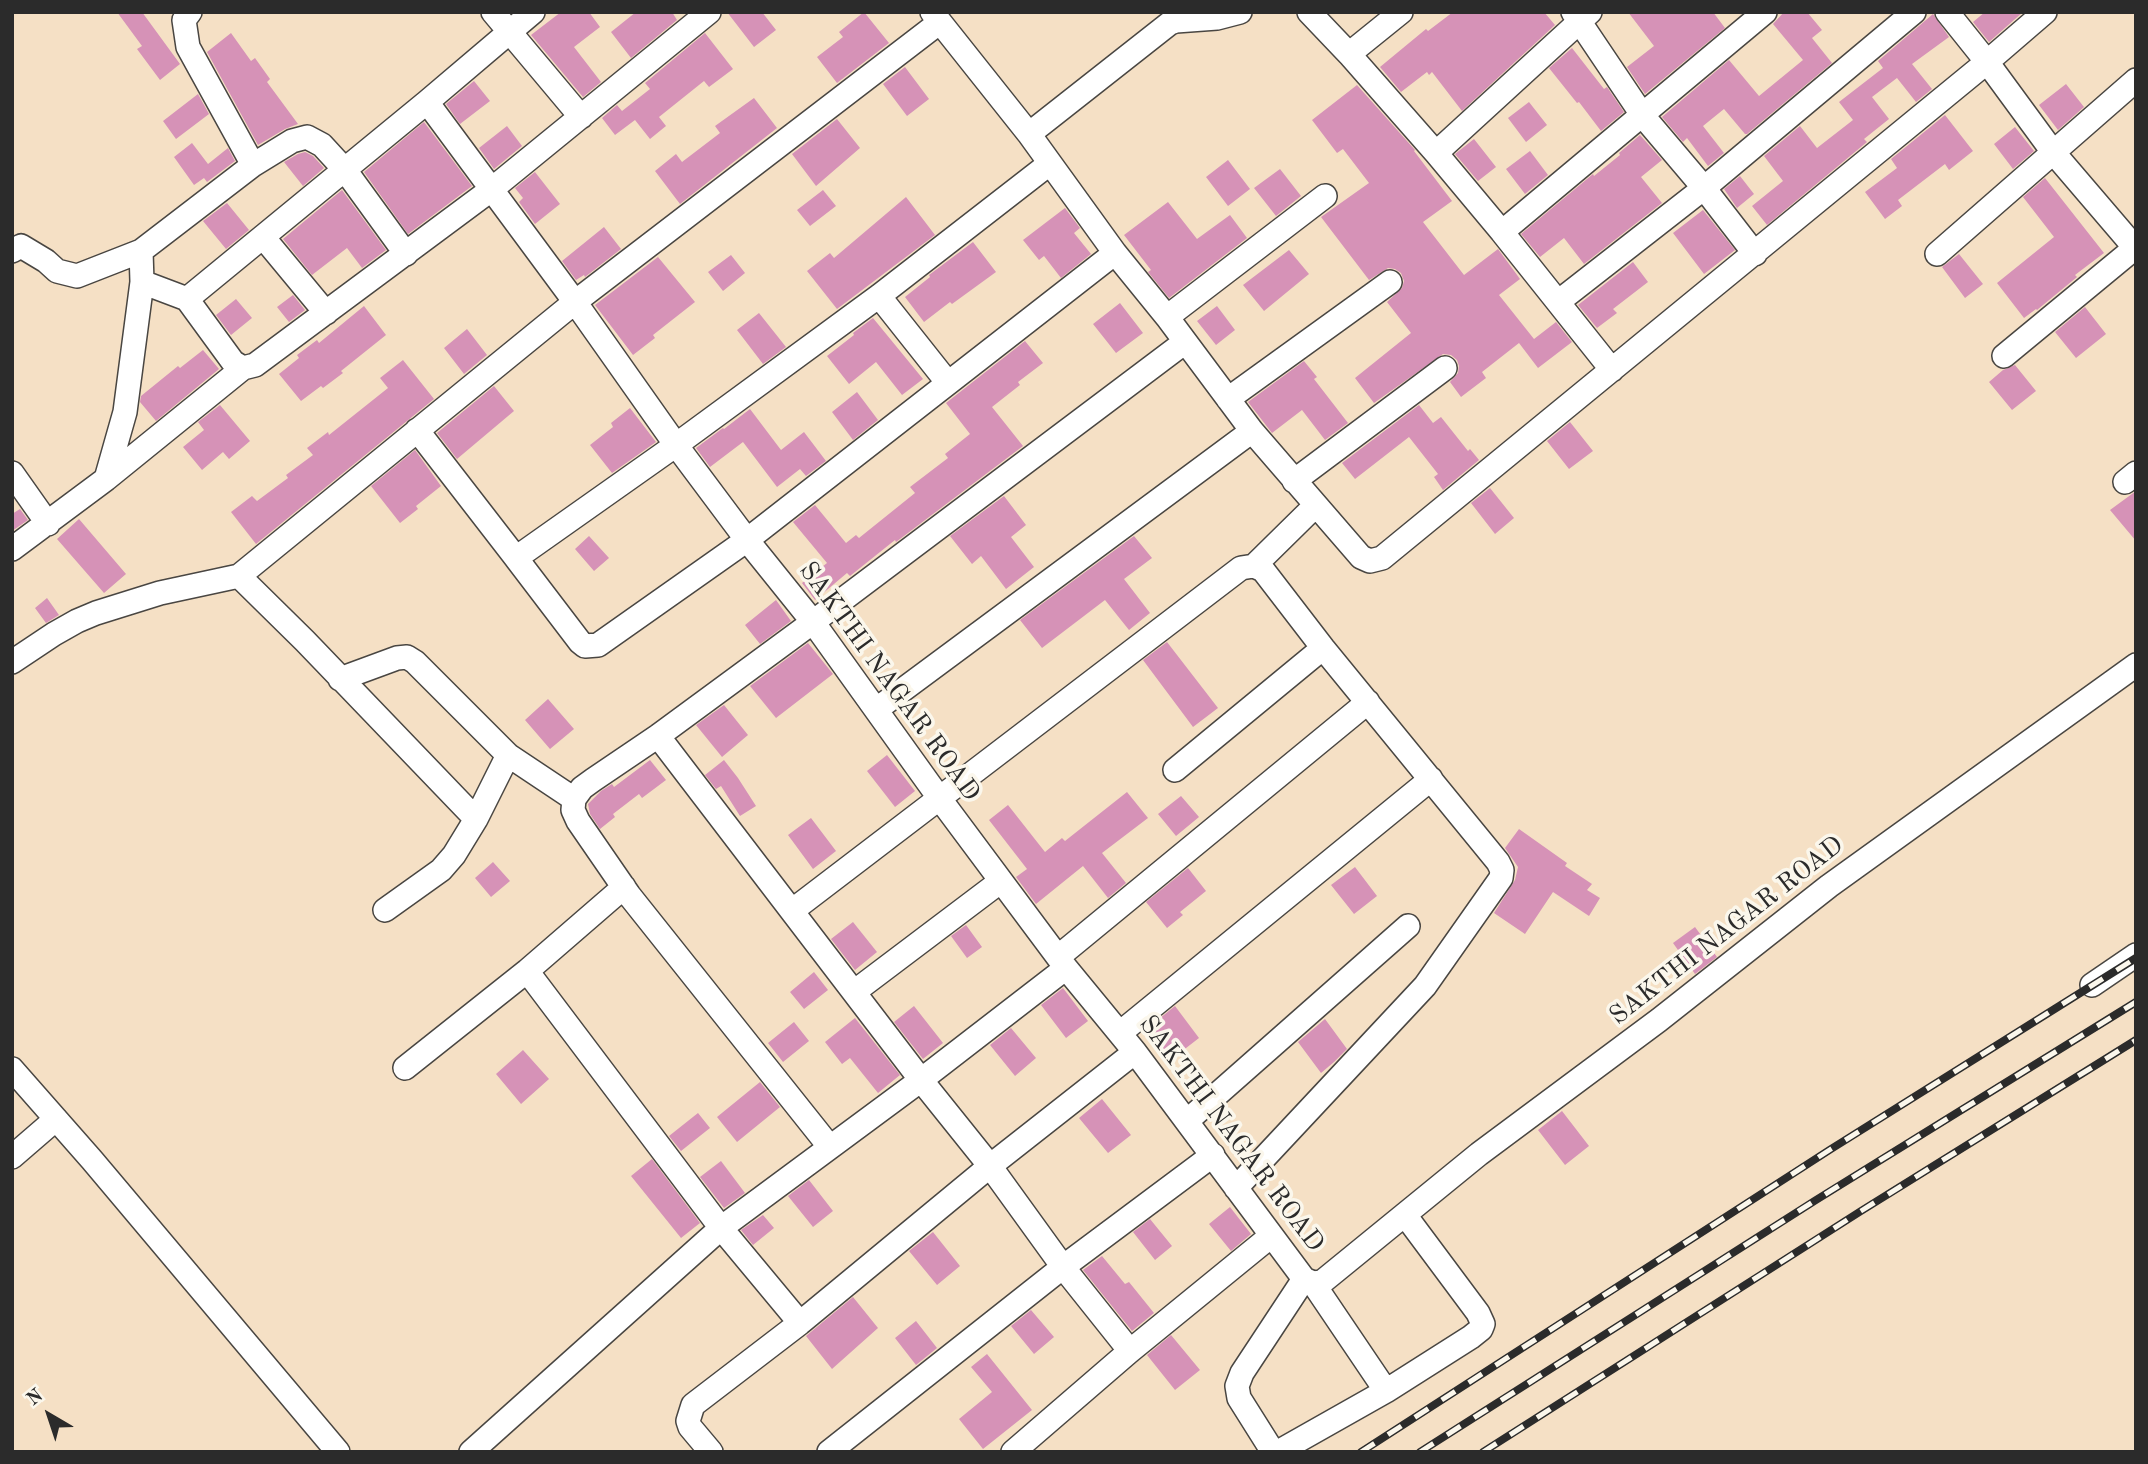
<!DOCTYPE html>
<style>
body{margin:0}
#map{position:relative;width:2148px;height:1464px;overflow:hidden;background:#f5e0c5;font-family:"Old Standard TT",serif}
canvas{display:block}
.frame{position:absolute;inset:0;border:14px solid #2b2b2b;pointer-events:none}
.north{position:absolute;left:14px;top:1380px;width:70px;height:70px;-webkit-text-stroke:5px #fbf7ec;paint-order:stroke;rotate:321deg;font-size:19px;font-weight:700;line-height:28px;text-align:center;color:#2b2b2b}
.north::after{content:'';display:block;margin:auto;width:24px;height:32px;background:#2b2b2b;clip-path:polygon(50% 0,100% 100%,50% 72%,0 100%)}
</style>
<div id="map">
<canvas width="2148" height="1464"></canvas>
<div class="frame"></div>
<div class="north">N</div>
</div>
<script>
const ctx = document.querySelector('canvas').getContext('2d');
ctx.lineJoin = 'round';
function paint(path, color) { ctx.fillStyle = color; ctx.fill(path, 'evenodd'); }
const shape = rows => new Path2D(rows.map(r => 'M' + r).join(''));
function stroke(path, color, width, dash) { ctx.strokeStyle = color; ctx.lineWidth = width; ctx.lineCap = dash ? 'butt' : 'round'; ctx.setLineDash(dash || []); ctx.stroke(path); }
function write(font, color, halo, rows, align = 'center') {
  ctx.font = font + ' "Old Standard TT",serif'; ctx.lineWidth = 7; ctx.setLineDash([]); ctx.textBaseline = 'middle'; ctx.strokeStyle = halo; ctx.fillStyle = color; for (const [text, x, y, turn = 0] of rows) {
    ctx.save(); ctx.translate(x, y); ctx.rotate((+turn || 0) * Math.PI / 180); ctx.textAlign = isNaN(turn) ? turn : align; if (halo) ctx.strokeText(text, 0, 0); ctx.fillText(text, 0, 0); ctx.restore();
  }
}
const building = shape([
 [117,12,142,12,180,64,160,80,137,49,142,46],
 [561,12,589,12,600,27,574,47,601,82,583,97,531,35],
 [636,12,672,12,677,20,631,58,611,32],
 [727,12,762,12,776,30,754,47],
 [864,12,889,43,837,83,817,57,843,37,839,32],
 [1453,12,1544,12,1555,25,1462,111,1432,72,1429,75,1427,72,1401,92,1380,67,1426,29,1428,31],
 [1628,12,1713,12,1725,28,1645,94,1627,67,1654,46],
 [1784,12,1807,12,1822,30,1812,38,1832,63,1747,134,1745,134,1724,109,1703,126,1724,153,1708,166,1687,138,1683,142,1662,117,1729,60,1759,96,1803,60,1773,24],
 [1985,12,2023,12,1989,42,1973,22],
 [1933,14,1949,37,1912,64,1932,89,1916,102,1897,78,1872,97,1889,119,1864,139,1867,142,1767,225,1752,206,1783,181,1764,156,1800,126,1817,148,1853,120,1839,102,1883,68,1878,61],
 [231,33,251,61,255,58,270,79,267,82,298,124,285,129,258,145,207,52],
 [705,33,733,69,709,87,704,81,659,117,666,126,650,139,635,120,615,135,602,118,617,105,622,111,650,89,645,83],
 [1572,48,1604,89,1607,87,1624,112,1601,131,1579,102,1577,103,1549,68],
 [905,67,929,99,907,116,883,84],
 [474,81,490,101,460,124,446,104],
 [2066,84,2084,107,2058,130,2039,105],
 [1357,85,1415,150,1414,151,1452,201,1423,222,1464,275,1498,249,1520,279,1499,295,1534,339,1556,322,1572,342,1538,368,1519,343,1482,372,1486,378,1461,397,1450,382,1458,373,1459,366,1457,360,1451,355,1443,354,1374,403,1355,378,1411,333,1387,302,1402,288,1404,281,1401,273,1395,269,1388,268,1369,280,1321,217,1369,183,1343,149,1337,153,1312,120],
 [198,94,209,114,176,139,163,121],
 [754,98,777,128,680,204,655,171,676,154,682,162,720,133,715,126],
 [1529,102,1547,125,1526,142,1508,118],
 [1945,115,1973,151,1949,170,1945,164,1898,200,1902,206,1885,219,1865,192,1897,168,1891,159],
 [837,119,860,148,816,186,792,154],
 [424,122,472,186,408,234,364,172],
 [507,126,522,146,494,169,479,148],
 [2015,127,2034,151,2013,169,1994,144],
 [1640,135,1662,160,1641,177,1662,203,1584,264,1564,238,1540,257,1521,234,1593,174,1594,176,1620,155,1619,153],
 [1474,139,1496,167,1478,181,1455,154],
 [192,143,208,164,228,148,235,161,207,182,204,178,194,185,174,157],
 [1530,151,1548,175,1525,194,1506,169],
 [305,152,313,156,324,168,303,186,284,162,298,154],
 [1228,160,1250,189,1228,206,1206,177],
 [1280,169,1301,196,1276,216,1254,188],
 [535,172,560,204,535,224,519,202,523,198,515,188],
 [1740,176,1754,194,1737,208,1724,189],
 [2045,178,2104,253,2075,275,2077,277,2037,310,2036,309,2024,318,1997,283,2054,237,2023,197],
 [342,190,386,250,362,268,347,248,312,275,283,239],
 [823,190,836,206,810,226,797,210],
 [906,197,935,235,837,309,807,271,830,253,834,258],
 [1168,202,1197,239,1230,215,1247,238,1169,298,1148,272,1151,270,1124,235],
 [227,203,249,230,226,249,203,221],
 [1065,208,1080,228,1074,233,1091,254,1061,278,1044,256,1039,260,1023,240],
 [1703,210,1735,250,1704,274,1673,233],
 [604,227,621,249,585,277,584,275,576,280,562,261],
 [973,242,996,272,952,304,950,302,924,322,905,297,930,277,929,275],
 [1289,250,1309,274,1264,311,1243,285],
 [1959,254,1983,284,1965,298,1942,267],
 [731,255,745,273,723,291,708,272],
 [658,257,695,302,653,335,655,338,633,355,595,305],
 [1633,262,1648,282,1613,309,1617,313,1597,328,1578,305],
 [293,295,305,310,289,322,277,307],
 [236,299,252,318,231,335,216,315],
 [1120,303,1143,333,1116,353,1093,324],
 [364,306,386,335,341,371,343,373,323,388,321,386,301,401,279,374,299,358,297,355,317,340,319,343],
 [1217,306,1235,330,1216,345,1197,321],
 [2085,307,2106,334,2076,358,2055,332],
 [759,313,786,347,763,364,737,330],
 [873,318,923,379,902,395,876,362,849,384,827,356,854,335,853,333],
 [467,329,487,355,464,374,444,348],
 [1025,341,1043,363,1018,382,1020,385,992,407,1023,446,896,542,895,540,850,576,847,573,815,600,802,583,827,563,793,522,815,505,846,543,856,535,859,538,915,493,910,487,948,458,945,454,970,434,946,403],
 [203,350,219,369,156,421,140,402,141,396,178,366,180,368],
 [403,360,434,399,256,544,231,512,252,496,257,501,288,478,286,475,313,455,307,448,328,432,329,435,388,388,380,378],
 [1304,361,1317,377,1314,379,1348,423,1325,440,1302,410,1272,433,1248,402],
 [2015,365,2036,391,2012,410,1989,382,2003,370],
 [494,386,514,411,457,459,437,433],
 [857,392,878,420,853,440,832,412],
 [220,405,250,441,229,459,223,452,202,470,183,447,204,430,198,422],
 [1419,405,1433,423,1441,417,1468,451,1470,449,1479,460,1443,490,1434,477,1438,474,1409,437,1355,479,1342,463],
 [630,408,656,442,612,473,590,445,613,427,611,423],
 [750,409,781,450,804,432,826,461,806,476,800,469,777,487,743,442,710,467,696,448,723,428,724,429],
 [1570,422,1593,451,1569,469,1547,441],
 [415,450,441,486,416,506,418,509,400,523,371,486],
 [1490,488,1514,518,1495,534,1471,503],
 [2136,491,2136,541,2110,510],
 [1004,496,1026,525,1011,537,1034,567,1006,589,981,556,972,564,950,536],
 [20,509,28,520,12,531,12,514],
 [79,519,126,574,104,593,57,539],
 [589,536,609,558,594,571,575,549],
 [1134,536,1152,558,1124,579,1150,613,1129,630,1105,600,1042,648,1020,620],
 [47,598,59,615,46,623,35,608],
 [776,600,791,621,760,644,745,625],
 [1167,642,1218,708,1193,727,1143,660],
 [808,643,833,674,776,718,750,686],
 [548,699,574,729,550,749,525,720],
 [724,705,748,735,722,757,696,725],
 [887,755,915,791,895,807,867,771],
 [650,760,666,780,642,798,639,794,613,814,615,817,600,829,590,814,588,804,601,791,612,784,614,787],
 [724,760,738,778,756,806,740,816,721,786,716,789,705,775],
 [1127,792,1148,818,1102,853,1126,883,1108,898,1083,866,1036,904,1016,877,1027,869,989,820,1008,805,1045,852,1062,838,1065,841],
 [1181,796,1199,817,1176,836,1158,814],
 [811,818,836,851,813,869,788,835],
 [1519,829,1567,863,1565,866,1592,884,1587,890,1600,898,1589,916,1553,892,1525,934,1494,913,1515,880,1518,867,1505,848],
 [493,862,510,881,491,897,475,878],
 [1355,867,1377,896,1354,914,1331,885],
 [1188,868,1206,891,1180,912,1183,915,1167,928,1146,902],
 [853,922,877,952,855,970,831,939],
 [966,925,982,947,967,958,951,936],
 [1695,927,1717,957,1695,974,1673,943],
 [814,972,828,990,804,1009,790,992],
 [1063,988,1088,1021,1066,1038,1041,1005],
 [914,1006,943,1043,923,1059,894,1022],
 [1175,1006,1199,1038,1168,1062,1144,1031],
 [855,1018,900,1075,878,1093,850,1058,842,1064,825,1042],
 [1325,1019,1347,1049,1334,1062,1321,1073,1298,1042],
 [794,1022,809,1041,783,1062,768,1043],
 [1011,1028,1036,1058,1015,1076,990,1045],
 [523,1050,549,1079,521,1104,496,1074],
 [760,1082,780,1107,737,1142,717,1117],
 [1102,1099,1131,1135,1108,1153,1079,1118],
 [1562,1111,1589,1146,1565,1165,1538,1130],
 [698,1113,710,1128,681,1151,669,1136],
 [652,1159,700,1223,681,1238,631,1176],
 [721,1161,745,1193,724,1208,700,1177],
 [809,1180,833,1211,813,1227,788,1196],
 [1230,1207,1251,1234,1231,1251,1209,1224],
 [763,1215,774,1228,753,1245,741,1230],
 [1150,1219,1172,1246,1155,1260,1133,1232],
 [933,1232,960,1266,937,1285,909,1251],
 [1102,1256,1125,1284,1129,1282,1154,1313,1132,1331,1083,1270],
 [853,1297,878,1328,832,1369,806,1336],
 [1031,1310,1054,1337,1034,1354,1011,1326],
 [916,1321,937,1348,916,1365,895,1338],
 [1171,1335,1200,1370,1175,1390,1147,1355],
 [987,1354,1032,1410,983,1449,959,1419,992,1392,971,1367]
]);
const minor = shape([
 [493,12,581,117],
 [932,12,1029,134,1115,253,1167,317,1252,431,1361,557,1370,561,1382,558,1987,62,2045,12],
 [1309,12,1349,54,1436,153,1502,232,1612,370],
 [1573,12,1643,116,1704,188,1755,254],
 [1947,12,1987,62,2053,152,2136,249],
 [1349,54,1401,12],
 [427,102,575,302,676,445,747,540,813,622,940,799,1066,968,1135,1052,1304,1279,1313,1283,1322,1282,1479,1154,1659,1020,1829,886,2136,665],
 [1029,134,1170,23,1176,21,1217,18,1240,12],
 [1436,153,1590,12],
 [253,165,292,141,307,137,322,145,345,170,406,254],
 [1502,232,1765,12],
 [263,237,326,313],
 [12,251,21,246,46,261,57,271,77,276,141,251],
 [1937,254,2136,80],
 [142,282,187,299,233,362,243,368,255,365,492,189,709,12],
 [879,296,948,383],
 [187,299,427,102,533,12],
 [1558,302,1704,188,1914,12],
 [1167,317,1325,196],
 [2004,356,2136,247],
 [1228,399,1390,282],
 [417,430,516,558,676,445,879,296,1049,164],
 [12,473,48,524],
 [106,479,243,368],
 [1294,481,1445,368],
 [2125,482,2136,473],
 [12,549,106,479,125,412,142,282,141,251,253,165,188,47,184,20,190,12],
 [516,558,580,642,585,646,598,645,747,540,1115,253],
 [1254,566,1316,505],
 [239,576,305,641,476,819],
 [12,662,54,634,77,621,96,613,160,593,239,576,575,302,940,22],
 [340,679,397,658,407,657,415,662,508,755,574,799],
 [877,709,1252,431],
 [658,736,921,1080,990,1166,1063,1267,1130,1351],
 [1175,770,1323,648],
 [385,910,441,870,454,855,476,819,508,755],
 [793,910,1241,568,1254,566,1263,570,1323,648,1498,862,1502,870,1501,878,1425,986,1236,1188],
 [1058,957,1368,702],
 [527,971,721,1228,800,1323],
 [2092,985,2136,955],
 [854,992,1001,881],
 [1120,1033,1431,779],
 [405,1068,527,971,624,887],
 [12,1069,92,1160,338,1452],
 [1187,1121,1408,926],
 [829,1146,629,895,578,821,573,810,574,799,582,788,593,780,658,736,813,622,1185,342],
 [12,1157,56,1119],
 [1313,1283,1386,1391],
 [471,1452,721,1228,921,1080,1066,968],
 [711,1452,690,1427,688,1421,693,1405,800,1323,990,1166,1135,1052],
 [829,1452,1063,1267,1213,1155],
 [1013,1452,1130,1351,1271,1236],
 [1273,1452,1239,1398,1237,1386,1242,1373,1304,1279],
 [1278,1452,1386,1391,1471,1337,1481,1329,1483,1324,1478,1313,1405,1215]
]);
const rail = shape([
 [1361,1452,1831,1149,2136,958],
 [1420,1452,1816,1200,2136,1002],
 [1483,1452,1861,1211,2136,1040]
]);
const streetNames = [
 ["SAKTHI NAGAR ROAD",889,682,54],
 ["SAKTHI NAGAR ROAD",1727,931,-38],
 ["SAKTHI NAGAR ROAD",1231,1134,53]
];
paint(building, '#d692b7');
stroke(minor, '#494642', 26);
stroke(minor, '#fff', 23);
stroke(rail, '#2b2b2b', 8);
stroke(rail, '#fbf7ec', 5, [16]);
write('26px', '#2b2b2b', '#fbf7ec', streetNames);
</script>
